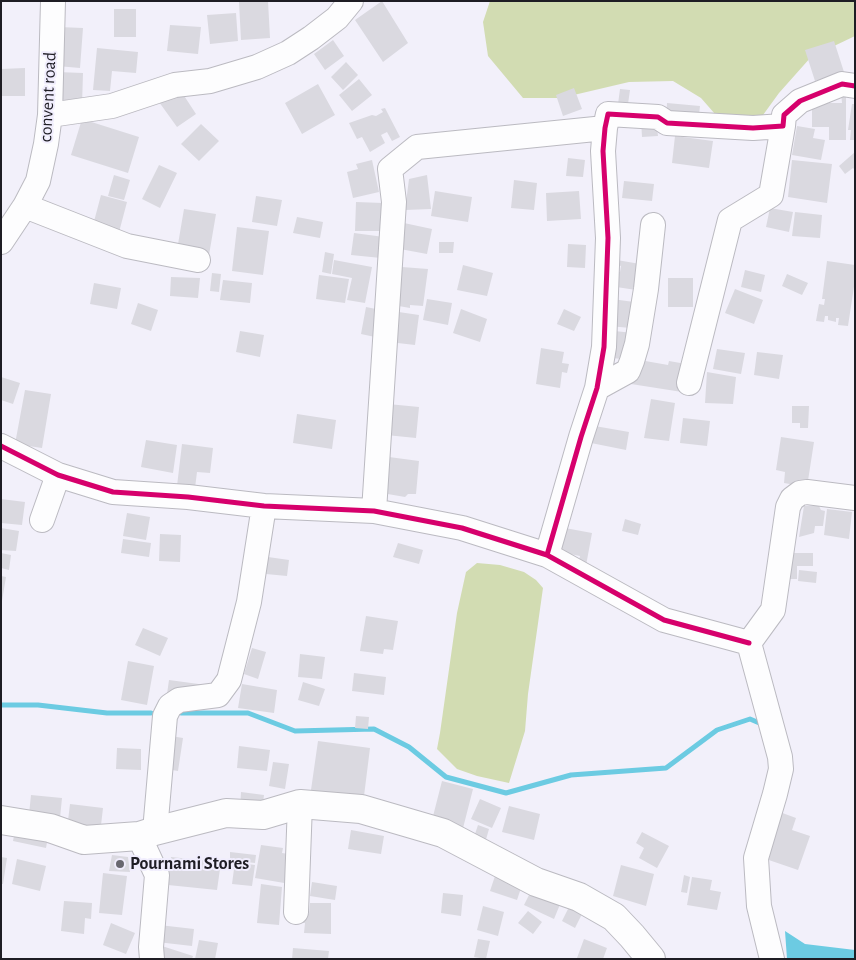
<!DOCTYPE html>
<style>
body{margin:0}
#map{position:relative;width:856px;height:960px;overflow:hidden;background:#f2f0fa;font-family:"Alegreya Sans",sans-serif}
canvas{display:block}
.frame{position:absolute;inset:0;border:2px solid #1e1d24;pointer-events:none}
</style>
<div id="map">
<canvas width="856" height="960"></canvas>
<div class="frame"></div>
</div>
<script>
const ctx = document.querySelector('canvas').getContext('2d');
ctx.lineJoin = 'round';
function paint(path, color) { ctx.fillStyle = color; ctx.fill(path, 'evenodd'); }
const shape = rows => new Path2D(rows.map(r => 'M' + r).join(''));
function stroke(path, color, width, dash) { ctx.strokeStyle = color; ctx.lineWidth = width; ctx.lineCap = dash ? 'butt' : 'round'; ctx.setLineDash(dash || []); ctx.stroke(path); }
function write(font, color, halo, rows, align = 'center') {
  ctx.font = font + ' "Alegreya Sans",sans-serif'; ctx.lineWidth = 4; ctx.setLineDash([]); ctx.textBaseline = 'middle'; ctx.strokeStyle = halo; ctx.fillStyle = color; for (const [text, x, y, turn = 0] of rows) {
    ctx.save(); ctx.translate(x, y); ctx.rotate((+turn || 0) * Math.PI / 180); ctx.textAlign = isNaN(turn) ? turn : align; if (halo) ctx.strokeText(text, 0, 0); ctx.fillText(text, 0, 0); ctx.restore();
  }
}
const green = shape([
 [490,1,855,1,855,36,811,57,779,93,755,126,722,122,701,98,673,81,629,82,561,98,523,98,488,56,483,22],
 [477,563,500,565,524,572,536,580,543,588,528,694,525,731,509,783,477,776,457,769,437,749,440,733,457,613,466,572]
]);
const water = shape([
 [785,931,805,944,855,950,855,959,787,959]
]);
const stream = shape([
 [1,705,38,705,107,713,151,713],
 [181,713,248,713,295,731,374,729,409,747,446,777,506,793,571,775,666,768,717,730,750,719,764,725]
]);
const building = shape([
 [268,1,270,38,241,40,239,2],
 [382,1,408,43,383,62,355,20],
 [114,9,136,9,136,37,114,37],
 [236,13,238,41,210,44,207,15],
 [170,25,201,27,198,54,167,51],
 [59,27,83,28,80,68,57,66],
 [333,40,344,56,325,70,314,54],
 [834,41,844,72,815,81,805,50],
 [97,48,138,52,136,73,112,71,110,91,93,90],
 [346,62,358,75,343,90,331,77],
 [25,68,25,96,1,96,1,69],
 [57,72,83,73,82,105,56,104],
 [359,79,372,95,352,111,339,95],
 [318,84,335,115,302,134,285,103],
 [179,88,196,114,177,127,159,102],
 [574,88,582,109,563,116,556,95],
 [620,89,630,90,628,104,617,112],
 [841,93,846,93,846,140,829,140,829,127,812,127,812,103,842,103],
 [667,103,700,106,698,123,666,120],
 [852,104,855,104,855,140,850,140,851,130,848,130],
 [385,108,400,137,392,141,387,132,381,135,385,143,370,152,362,137,357,139,349,123,372,115,376,116,383,112,381,109],
 [82,119,139,137,128,173,71,155],
 [656,119,658,136,642,137,641,120],
 [201,124,219,141,199,161,181,144],
 [797,126,815,129,813,138,825,140,821,160,792,155],
 [675,136,713,141,709,168,672,163],
 [855,152,855,170,853,168,845,174,839,166],
 [568,158,585,160,583,177,566,176],
 [372,160,379,192,353,198,347,172,358,169,356,164],
 [792,160,832,164,827,203,788,197],
 [159,165,177,173,160,208,142,199],
 [114,175,130,180,124,200,108,196],
 [427,175,431,209,405,210,409,179],
 [514,180,537,183,534,210,511,208],
 [624,181,654,184,652,201,622,198],
 [435,191,472,197,468,222,431,216],
 [579,191,581,219,547,221,546,193],
 [101,195,127,202,118,236,92,229],
 [256,196,282,200,277,226,252,222],
 [356,202,383,203,382,231,355,231],
 [770,208,793,212,789,232,766,227],
 [184,209,216,214,209,255,177,250],
 [795,212,822,215,820,238,792,236],
 [297,217,323,222,320,238,293,233],
 [404,223,432,229,427,254,400,249],
 [237,227,269,231,263,275,232,271],
 [354,233,384,237,381,258,351,255],
 [439,242,454,242,453,253,439,253],
 [568,244,586,245,585,268,567,267],
 [325,252,334,254,331,274,322,272],
 [334,260,372,267,365,303,347,300,352,278,332,274],
 [617,260,640,264,636,290,610,286,612,271,620,272,621,266,617,265],
 [827,261,855,265,855,280,848,326,838,325,839,318,836,318,836,322,828,320,828,316,825,316,824,322,816,321,819,304,824,305,825,299,822,299],
 [463,265,493,273,487,296,457,290],
 [402,267,428,269,423,306,410,305,410,308,393,305],
 [745,270,765,275,761,292,741,287],
 [212,273,221,274,219,292,210,291],
 [787,274,808,283,802,295,782,286],
 [319,275,349,279,345,303,316,299],
 [171,277,200,278,198,298,170,296],
 [668,278,693,278,693,307,668,307],
 [223,280,252,283,250,303,220,300],
 [94,283,121,288,117,309,90,304],
 [735,289,763,300,754,324,725,313],
 [427,299,452,303,448,325,423,320],
 [612,299,634,302,631,328,608,326],
 [138,303,158,310,151,331,131,324],
 [366,307,381,310,375,337,361,334],
 [461,309,487,319,480,342,453,333],
 [564,309,581,317,574,331,557,324],
 [392,311,419,315,415,345,389,342],
 [240,331,264,335,260,357,236,352],
 [614,331,634,333,632,360,612,358],
 [541,348,564,352,562,363,569,364,567,373,562,372,560,388,536,384],
 [717,349,745,353,741,374,713,369],
 [757,352,783,355,779,379,754,375],
 [634,359,668,365,669,361,686,364,682,392,631,384],
 [707,372,736,377,733,404,705,403],
 [1,377,20,383,13,404,1,400],
 [25,390,51,394,42,448,15,444],
 [651,399,675,403,669,441,644,438],
 [388,404,419,407,416,438,386,435],
 [792,406,809,406,808,428,800,428,800,423,792,423],
 [297,414,336,420,332,449,293,443],
 [683,418,710,421,707,446,680,443],
 [589,425,629,432,626,450,586,442],
 [781,437,814,442,807,487,784,483,785,472,776,470],
 [146,440,177,445,173,473,141,467],
 [182,444,213,448,210,473,197,472,195,488,177,486],
 [389,457,419,461,416,494,408,494,405,497,382,493],
 [1,499,25,502,22,525,1,523],
 [804,506,819,506,821,510,825,511,823,526,815,526,814,533,799,537],
 [827,509,852,512,849,539,824,535],
 [127,513,150,517,146,540,123,536],
 [625,519,641,524,638,535,622,531],
 [1,528,19,531,16,551,1,550],
 [565,528,592,533,585,571,577,570,580,556,560,552],
 [160,534,181,535,180,562,159,561],
 [123,539,151,543,149,557,121,553],
 [398,543,423,550,419,564,393,557],
 [1,553,11,555,9,570,1,568],
 [785,553,813,553,813,566,797,566,797,579,785,579],
 [268,557,289,560,287,576,266,574],
 [799,570,817,572,816,583,798,581],
 [1,576,6,577,2,601,1,601],
 [366,616,398,621,393,650,384,649,383,654,360,651],
 [143,628,168,638,160,656,135,645],
 [252,648,266,652,258,679,244,674],
 [300,654,325,657,322,679,298,677],
 [128,661,154,666,147,705,121,700],
 [354,673,386,677,384,695,352,691],
 [169,680,206,685,166,701],
 [303,682,325,689,319,706,298,700],
 [242,684,277,690,274,713,238,708],
 [356,716,369,717,368,729,355,728],
 [159,734,183,738,178,771,154,767],
 [318,741,370,748,363,804,310,797],
 [239,746,270,750,267,771,237,768],
 [117,748,141,749,141,770,116,769],
 [273,762,289,764,285,789,269,786],
 [442,781,473,789,462,832,431,824],
 [241,792,264,795,262,812,240,809],
 [31,795,62,798,59,828,28,824],
 [480,799,501,808,492,828,471,819],
 [70,804,103,808,100,834,67,829],
 [509,806,540,814,534,840,502,832],
 [777,811,796,818,792,830,810,836,798,870,760,857],
 [16,825,49,831,46,848,13,841],
 [478,825,489,829,485,843,473,840],
 [351,830,384,836,381,854,348,849],
 [642,832,669,846,657,868,639,858,644,848,636,843],
 [261,845,283,848,282,853,295,855,290,884,255,878],
 [230,852,256,855,255,863,230,860],
 [112,855,128,857,130,872,109,871],
 [1,857,7,858,3,884,1,884],
 [171,857,221,862,217,890,168,885],
 [17,859,46,866,40,891,12,884],
 [225,861,255,865,252,886,232,884,234,869,224,868],
 [621,865,654,874,646,906,613,896],
 [103,873,127,876,122,915,99,913],
 [684,875,690,877,687,893,681,892],
 [495,876,522,885,517,900,490,891],
 [692,877,712,880,710,890,721,892,717,910,687,905],
 [312,882,337,886,335,900,310,896],
 [261,884,282,887,279,925,257,923],
 [532,889,561,902,554,919,524,905],
 [443,893,463,895,461,916,441,913],
 [64,901,92,903,91,919,85,918,84,934,61,931],
 [310,903,331,903,331,934,304,933,305,923,295,923,295,913,309,914],
 [570,905,583,912,575,928,562,921],
 [483,906,504,912,498,936,477,930],
 [528,911,542,922,533,934,518,923],
 [111,923,135,933,126,954,103,945],
 [159,925,194,929,192,946,157,942],
 [478,939,490,941,486,959,474,957],
 [584,939,607,948,603,959,577,958],
 [199,940,218,943,215,959,195,959],
 [162,946,193,956,192,959,158,959],
 [293,948,329,951,328,959,292,959]
]);
const minor = shape([
 [50,115,112,106,175,85,210,81,257,67,288,53,311,38,337,18,351,1],
 [25,206,127,246,198,260],
 [1,242,25,206,38,181,46,144,50,115,53,1],
 [689,383,730,220,771,195,783,126],
 [597,388,628,371,632,361,637,344,646,289,653,225],
 [1,446,58,475,113,492,188,497,264,506,374,511,462,528,547,555,664,620,749,643],
 [374,511,394,202,390,169,417,147,605,128],
 [42,520,58,475],
 [547,555,581,437,597,388,604,347,608,238,603,151,605,128,608,114,658,117,667,123,753,128,783,126,784,115,800,101,842,84,855,86],
 [155,831,165,716,170,706,179,700,218,695,229,680,249,602,264,506],
 [139,836,157,875,151,947,152,959],
 [296,912,300,804],
 [772,959,759,906,756,858,775,794,781,769,780,757,749,643,773,610,788,507,792,499,800,493,807,492,855,498]
]);
const major = shape([
 [1,820,50,828,84,840,139,836,155,831,226,813,263,815,300,804,361,809,443,833,536,882,579,897,614,917,632,936,651,959]
]);
const cycleway = shape([
 [1,446,58,475,113,492,188,497,264,506,374,511,462,528,547,555,664,620,749,643],
 [547,555,581,437,597,388,604,347,608,238,603,151,605,128,608,114,658,117,667,123,753,128,783,126,784,115,800,101,842,84,855,86]
]);
const markers = [
 [120,864,5,"#68676f"]
];
const streetNames = [
 ["convent road",48,97,-87]
];
const poiNames = [
 ["Pournami Stores",130,864]
];
paint(green, '#d2dcb2');
paint(water, '#6ccbe2');
stroke(stream, '#6ccbe2', 5);
paint(building, '#dad9e0');
stroke(minor, '#bbbac1', 26);
stroke(major, '#bbbac1', 30);
stroke(minor, '#fdfdfe', 24);
stroke(major, '#fdfdfe', 28);
stroke(cycleway, '#d6006c', 5);
for (const [x, y, r, color] of markers) { const dot = new Path2D(); dot.arc(x, y, r, 0, 2 * Math.PI); ctx.fillStyle = color; ctx.fill(dot); stroke(dot, '#f0edfd', 2); }
write('18px', '#1e1d24', '#f0edfd', streetNames);
write('bold 18px', '#1e1d24', '#f0edfd', poiNames, 'left');
</script>
